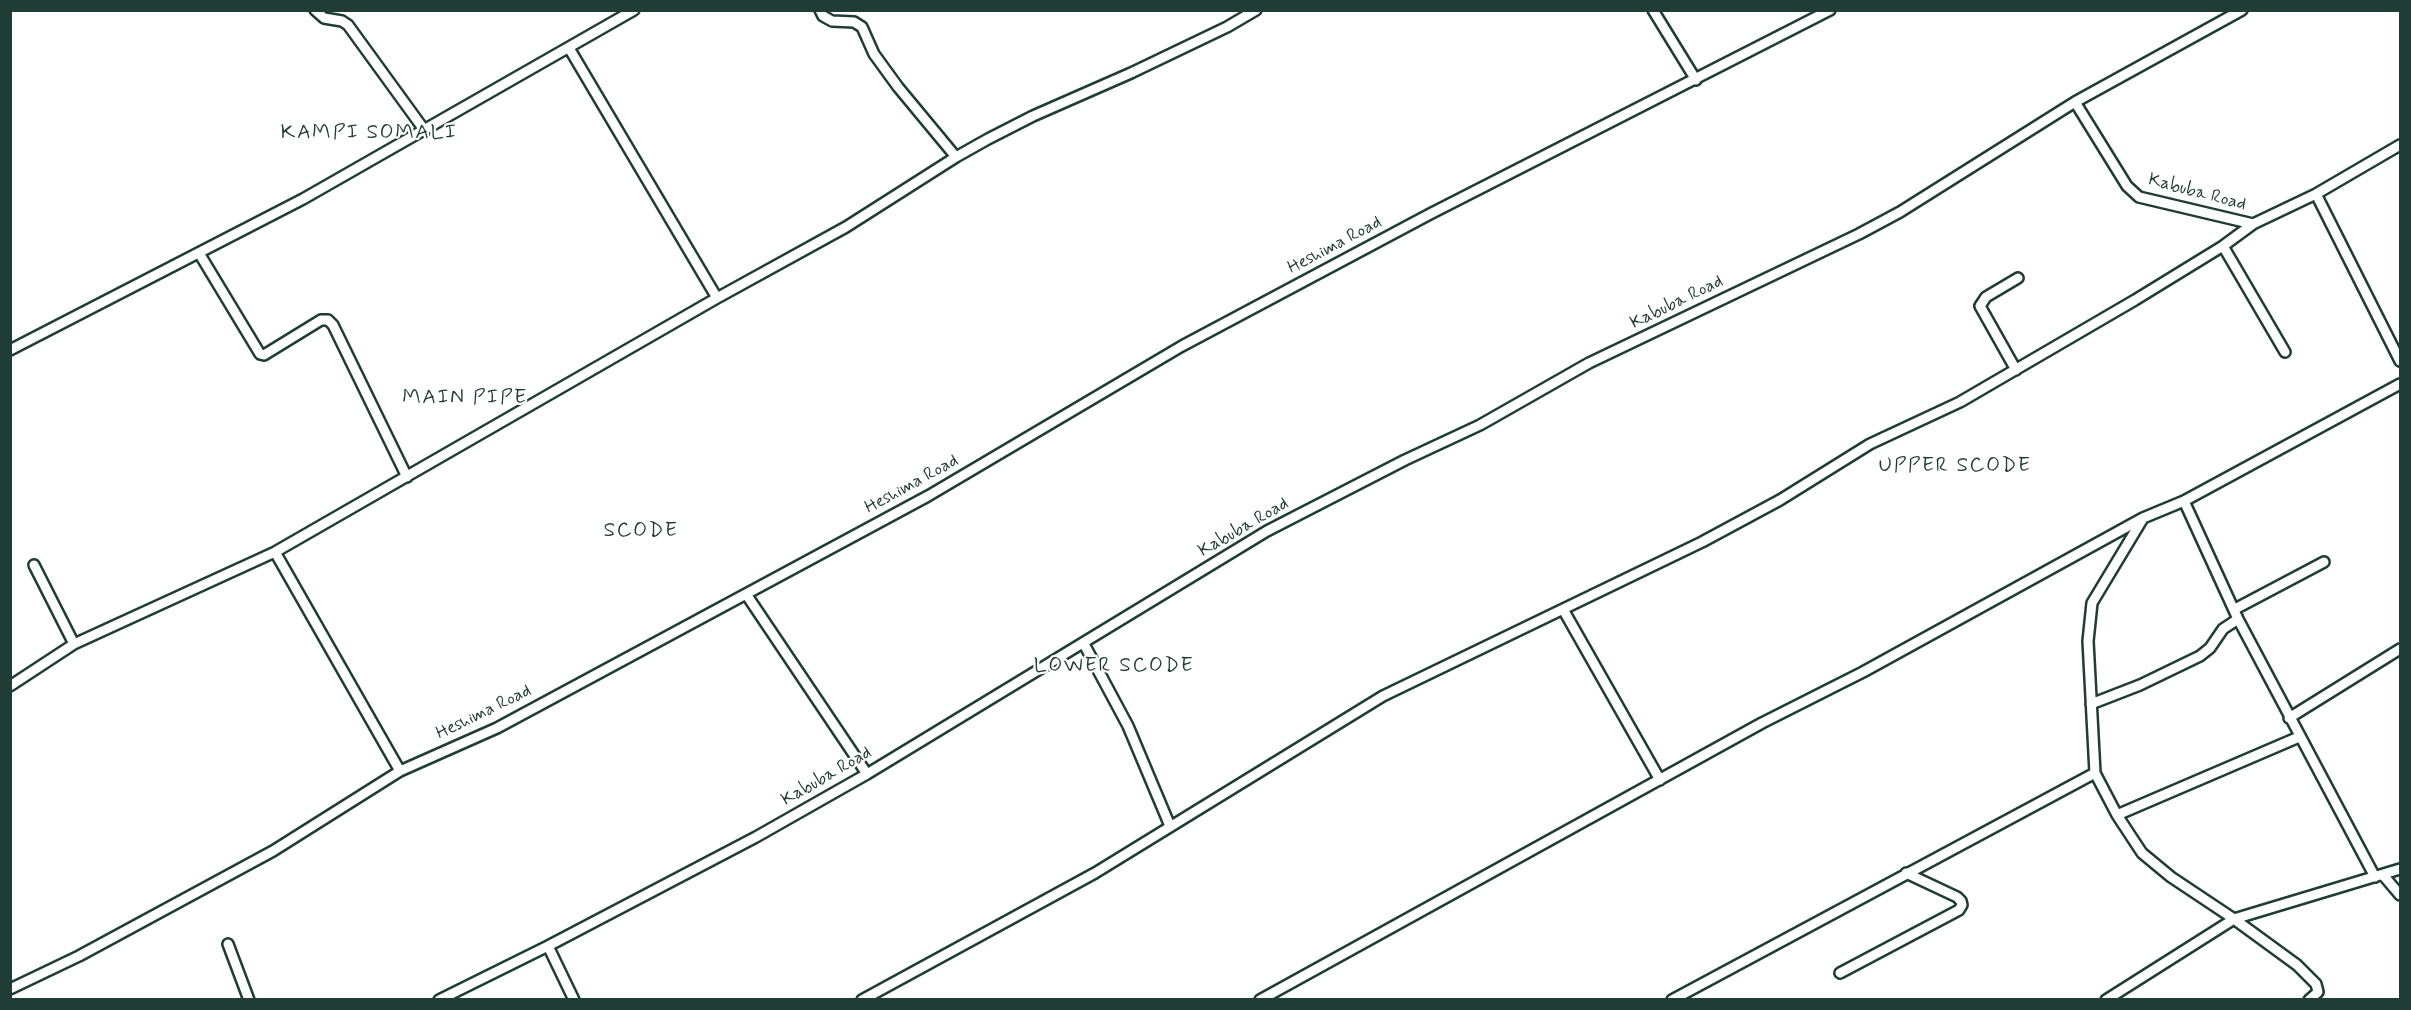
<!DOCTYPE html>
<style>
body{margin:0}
#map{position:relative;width:2411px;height:1010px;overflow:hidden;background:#fff;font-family:Mynerve,sans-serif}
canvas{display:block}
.frame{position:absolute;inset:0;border:12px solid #1f3d34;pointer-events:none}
</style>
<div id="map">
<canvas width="2411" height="1010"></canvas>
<div class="frame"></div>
</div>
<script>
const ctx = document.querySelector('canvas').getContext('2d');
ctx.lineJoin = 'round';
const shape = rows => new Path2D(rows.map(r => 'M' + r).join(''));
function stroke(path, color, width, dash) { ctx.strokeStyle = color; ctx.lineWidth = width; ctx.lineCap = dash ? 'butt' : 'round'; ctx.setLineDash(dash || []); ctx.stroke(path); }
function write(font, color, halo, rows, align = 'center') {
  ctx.font = font + ' Mynerve,sans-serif'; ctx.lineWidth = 4.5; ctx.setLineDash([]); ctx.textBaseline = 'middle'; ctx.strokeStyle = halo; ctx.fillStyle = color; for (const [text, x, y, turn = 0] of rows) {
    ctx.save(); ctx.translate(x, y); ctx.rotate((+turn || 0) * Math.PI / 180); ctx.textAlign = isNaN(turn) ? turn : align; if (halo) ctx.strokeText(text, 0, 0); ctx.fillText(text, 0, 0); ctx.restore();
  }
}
const street = shape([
 [315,10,324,18,342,21,348,25,425,131],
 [820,10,823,16,832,21,854,22,862,27,874,54,898,87,956,157],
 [1653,10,1696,80],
 [569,48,717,298],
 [2075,102,2127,186,2139,197,2253,224],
 [2316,194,2400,361],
 [2223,246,2285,352],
 [199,253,260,354,264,355,321,320,328,320,333,325,407,477],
 [10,350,303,199,634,10],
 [2016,370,1980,306,1986,297,2018,278],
 [2184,501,2238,619,2375,877],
 [2142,520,2092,603,2088,641,2095,773,2117,815,2142,853,2171,877,2234,919,2400,869],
 [275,552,400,771],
 [34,565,74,644],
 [746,594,867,774],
 [2235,609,2324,562],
 [1564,611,1660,780],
 [1084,644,1128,726,1170,826],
 [10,686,74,644,275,552,717,298,846,227,956,157,988,139,1033,116,1131,73,1227,27,1256,10],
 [2091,704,2140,685,2200,656,2210,648,2223,629,2238,619],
 [2289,718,2400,649],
 [2117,815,2299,737],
 [2383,875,2400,895],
 [228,944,249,1000],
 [548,946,574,1000],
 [1840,973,1959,910,1962,905,1961,901,1957,897,1906,873],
 [10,989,79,956,273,851,400,771,497,728,928,496,1182,346,1430,214,1830,10],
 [439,1000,548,946,756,837,867,774,1267,531,1405,460,1480,425,1589,363,1859,234,1900,212,2075,102,2242,10],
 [862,1000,1095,873,1383,696,1702,542,1780,500,1870,444,1960,402,2135,300,2223,246,2253,224,2316,194,2400,145],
 [1260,1000,1762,723,1863,672,2143,518,2184,501,2400,384],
 [1672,1000,2095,773],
 [2106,1000,2234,919,2297,965,2316,984,2318,992,2309,1000]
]);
const streetNames = [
 ["Kabuba Road",2197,193,15],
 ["Heshima Road",1335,246,-28],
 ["Kabuba Road",1677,303,-26],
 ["Heshima Road",912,485,-29],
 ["Kabuba Road",1244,528,-30],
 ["Heshima Road",484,713,-26],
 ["Kabuba Road",827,777,-30]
];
const quarterNames = [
 ["KAMPI SOMALI",369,134],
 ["MAIN PIPE",465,399],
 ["UPPER SCODE",1955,467],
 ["SCODE",641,532],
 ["LOWER SCODE",1114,667]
];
stroke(street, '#1f3d34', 14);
stroke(street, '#fff', 9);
write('18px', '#1f3d34', '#fff', streetNames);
ctx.letterSpacing = '1.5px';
write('21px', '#1f3d34', '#fff', quarterNames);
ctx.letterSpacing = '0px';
</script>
